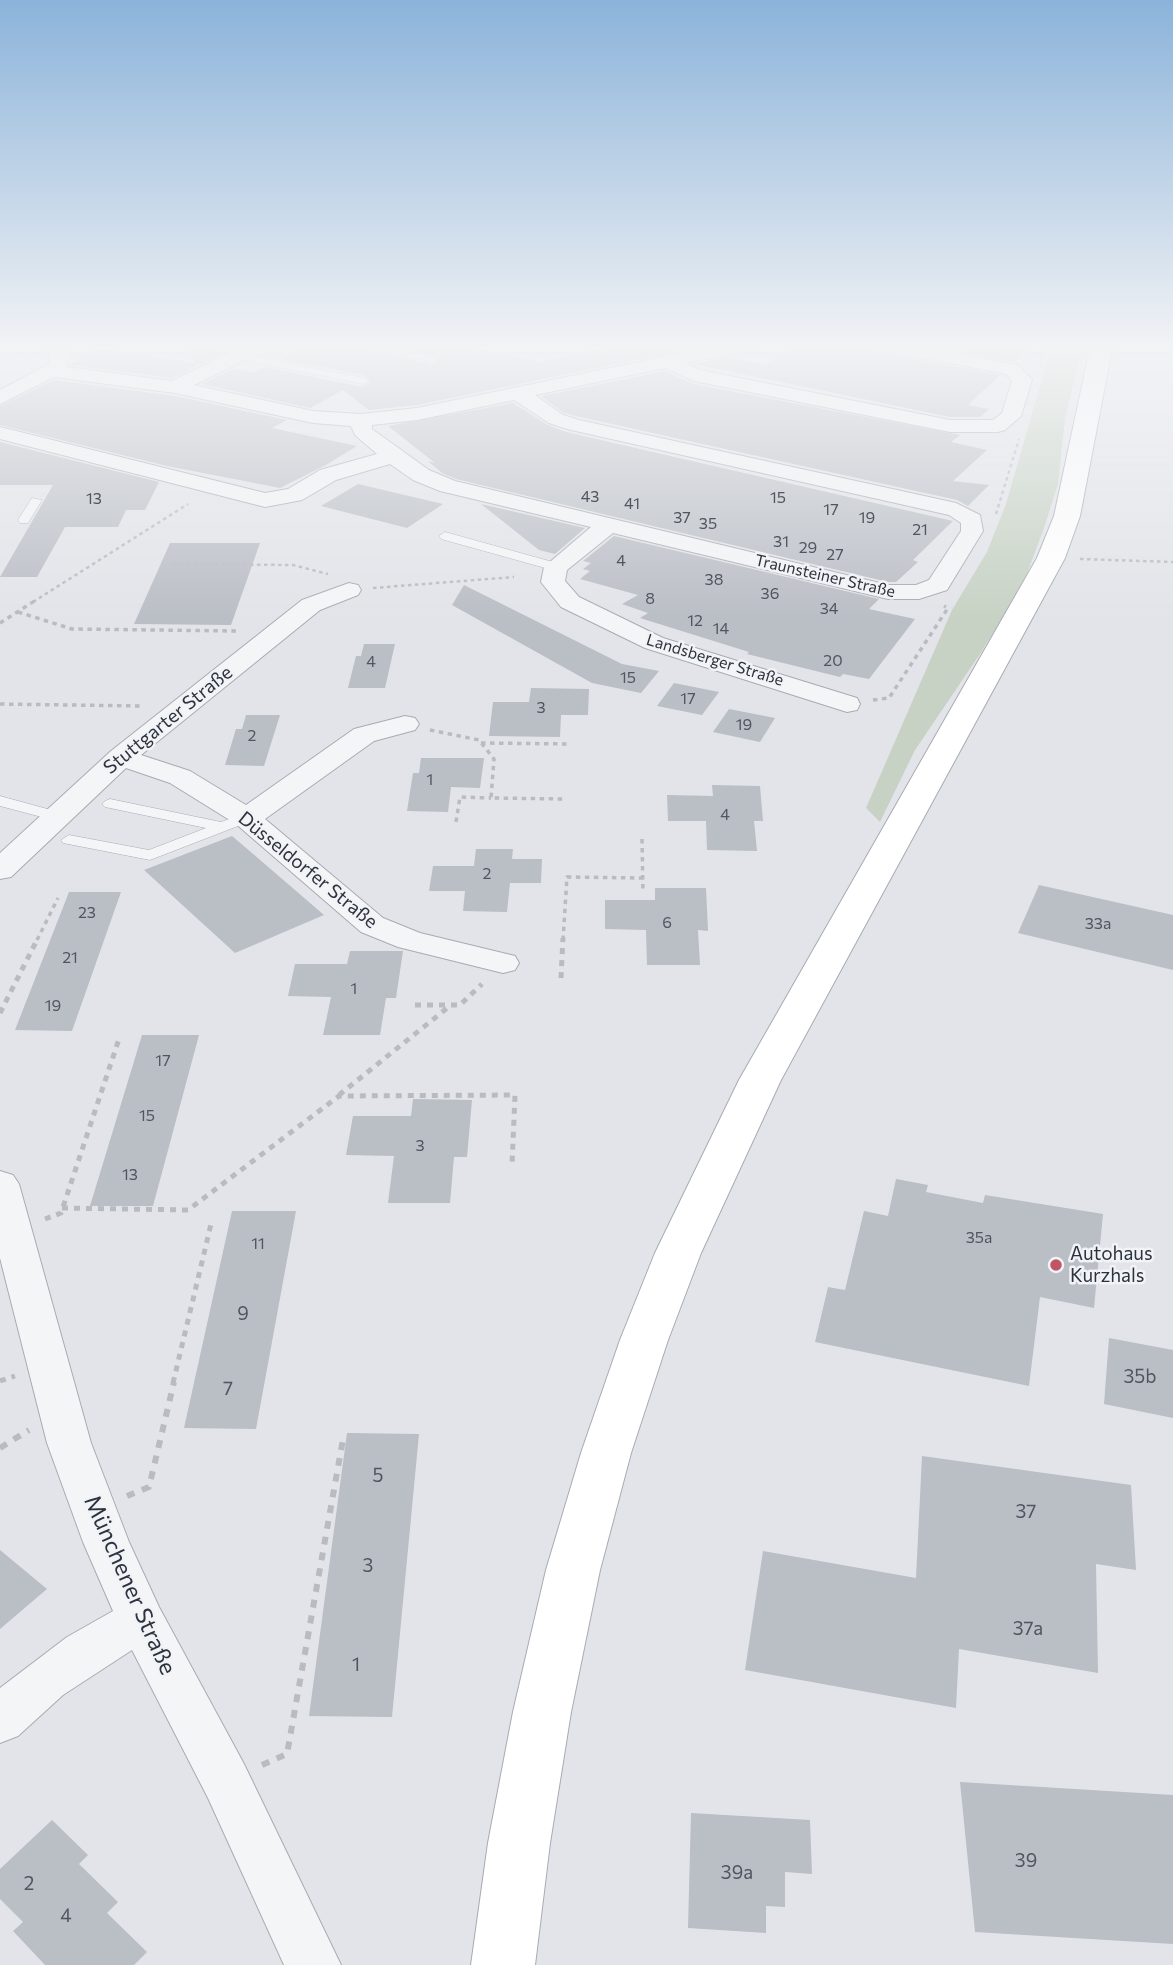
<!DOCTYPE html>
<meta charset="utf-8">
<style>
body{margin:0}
canvas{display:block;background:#e2e4e9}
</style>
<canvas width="1173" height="1965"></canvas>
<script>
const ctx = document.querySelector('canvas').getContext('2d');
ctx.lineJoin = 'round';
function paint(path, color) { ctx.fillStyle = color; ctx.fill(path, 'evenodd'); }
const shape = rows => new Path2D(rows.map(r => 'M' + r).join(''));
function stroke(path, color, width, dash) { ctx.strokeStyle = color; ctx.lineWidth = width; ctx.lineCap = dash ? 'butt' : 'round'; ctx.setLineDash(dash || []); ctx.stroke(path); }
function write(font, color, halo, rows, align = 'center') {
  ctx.font = font + ' Commissioner,sans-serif'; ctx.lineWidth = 5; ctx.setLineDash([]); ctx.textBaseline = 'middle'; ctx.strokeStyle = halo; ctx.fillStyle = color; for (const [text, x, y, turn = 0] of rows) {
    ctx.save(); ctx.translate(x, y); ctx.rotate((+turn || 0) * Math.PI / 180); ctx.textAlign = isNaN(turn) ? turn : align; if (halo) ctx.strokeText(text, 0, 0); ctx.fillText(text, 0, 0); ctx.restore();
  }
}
const green = shape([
 [1052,344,1083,344,1065,418,1058,484,1044,528,1024,582,980,654,915,750,880,822,866,808,952,610,987,552,1006,504]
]);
const building = shape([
 [185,344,218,344,223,353,172,378,70,365,96,349,195,363],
 [292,344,348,344,431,365,439,358,381,344,453,344,540,362,625,344,686,344,693,348,417,405,369,410,343,390,310,408,202,384,233,369,254,372,265,367,362,387,370,382,364,375,280,359,291,353],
 [795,344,834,348,835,344,872,344,882,353,1000,375,968,405,989,409,980,417,950,417,694,364,727,357,766,365],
 [923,344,1034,344,1014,362],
 [665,371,693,384,960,435,951,442,987,450,953,481,989,485,968,506,957,500,580,417,564,413,541,396],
 [54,380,175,396,287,420,272,428,357,446,326,465,280,488,167,466,0,425,0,406],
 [513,403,548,425,566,432,953,521,913,560,918,562,896,582,888,582,456,479,442,473,428,461,435,463,388,426],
 [0,442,159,482,145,510,126,510,118,527,65,527,37,577,0,577,53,485,0,485],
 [358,484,443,504,407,528,321,506],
 [481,504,585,528,555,554,539,550],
 [614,536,879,599,869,609,915,619,869,679,843,674,840,677,747,654,749,652,640,618,648,613,622,604,638,595,580,579,590,571,583,569,591,563,583,561],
 [170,543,260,543,231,625,134,624],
 [464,585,622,664,659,671,641,693,592,683,452,605],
 [364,644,395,644,385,688,348,688,356,656,361,656],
 [674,683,719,692,702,715,657,706],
 [531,688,589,689,588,715,561,715,560,737,489,736,493,702,529,702],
 [729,709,775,718,760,742,713,732],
 [246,715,280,715,264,766,225,765,236,729,242,729],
 [421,758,484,758,480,788,451,787,448,812,407,811,413,773,419,773],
 [712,785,760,786,763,821,754,821,757,851,707,850,706,821,668,821,667,795,713,796],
 [232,836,259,859,324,915,235,953,144,870],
 [476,849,513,849,512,859,542,859,541,883,510,883,507,912,463,911,465,891,429,891,433,866,474,866],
 [1039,885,1173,915,1173,970,1018,933],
 [655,888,706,888,708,931,698,930,700,965,647,965,646,930,605,929,605,900,655,900],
 [69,892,121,892,72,1031,15,1030],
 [350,951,403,951,396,998,386,998,380,1035,323,1035,331,997,288,996,295,964,347,964],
 [142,1035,199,1035,153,1206,90,1206],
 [413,1099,472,1100,467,1157,454,1157,450,1203,388,1203,394,1156,346,1155,353,1116,411,1116],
 [896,1179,928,1185,926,1192,983,1203,985,1195,1103,1214,1094,1308,1040,1297,1029,1386,815,1342,828,1287,845,1290,864,1211,888,1216],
 [232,1211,296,1211,256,1429,184,1428],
 [1109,1338,1173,1350,1173,1418,1104,1404],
 [347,1433,419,1434,392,1717,309,1716],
 [922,1456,1131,1485,1136,1570,1096,1564,1098,1673,959,1649,956,1708,745,1670,763,1551,916,1578],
 [0,1550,47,1589,0,1629],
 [960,1782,1173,1795,1173,1944,975,1932],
 [691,1813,810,1820,812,1874,785,1872,785,1907,766,1906,766,1933,688,1928],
 [52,1820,88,1855,79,1864,118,1902,107,1913,147,1952,134,1965,45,1965,13,1931,23,1922,0,1899,0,1869]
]);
const pathFar3 = shape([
 [0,360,30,354],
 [1040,367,1046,344],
 [996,514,1019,439],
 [1080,559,1173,562],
 [173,564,293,565,328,574],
 [373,588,514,577],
 [33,602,188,504]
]);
const pathFar2 = shape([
 [18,612,72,629,237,631],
 [0,623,36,600],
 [873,700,889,698,948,608,944,606],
 [0,704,141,706],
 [430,730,479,740,494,759,491,798,566,799],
 [481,743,570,744],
 [456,822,460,797,491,798],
 [642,839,643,892],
 [37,940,58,898],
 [563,940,567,877,643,878]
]);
const pathFar1 = shape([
 [561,978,563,938],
 [415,1005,460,1005,482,984],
 [0,1013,38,938],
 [339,1095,451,1005],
 [62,1208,188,1210,339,1096,515,1095,512,1165],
 [45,1219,61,1213,119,1039],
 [0,1381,15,1376],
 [173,1383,212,1220]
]);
const path = shape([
 [0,1448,29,1430],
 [127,1496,149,1487,174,1382],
 [262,1765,287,1754,343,1439]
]);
const service = shape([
 [351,344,370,344,437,359,432,362,351,344],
 [238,353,363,378,368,381,363,384,234,358,233,356,238,353],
 [32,498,42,500,28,523,20,523,18,520,32,498],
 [445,532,560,564,562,567,556,571,441,539,439,536,445,532],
 [0,796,62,813,65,816,57,821,0,806,0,796],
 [110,799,221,822,246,813,254,818,251,821,150,860,63,843,61,840,69,835,149,850,206,828,105,807,102,804,105,801,110,799]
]);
const minor = shape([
 [41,344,60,344,69,356,67,367,172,381,231,352,259,344,288,344,286,348,245,360,194,385,313,411,361,414,417,408,725,344,760,344,758,348,686,363,700,370,950,420,993,420,1002,413,1012,381,1006,374,883,350,874,344,910,344,1012,364,1019,366,1032,380,1021,416,1005,430,998,432,950,432,694,381,665,368,535,395,563,415,579,420,956,503,980,515,983,531,947,590,919,599,888,599,613,533,567,570,565,581,579,597,663,638,857,698,860,704,857,710,847,712,645,648,561,607,541,582,544,567,591,527,440,491,413,480,390,464,336,480,302,500,265,507,0,439,0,427,265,493,288,489,320,470,377,454,355,435,351,426,313,423,175,393,54,377,0,404,0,390,49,364,50,357,41,344],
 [514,400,549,423,567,429,949,515,961,523,961,531,929,580,916,585,888,585,455,481,429,470,372,429,372,425,417,420,514,400],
 [349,583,358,585,361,590,358,595,320,610,141,755,190,771,246,805,354,729,405,716,415,718,419,724,415,730,374,741,265,819,383,918,420,933,515,956,519,963,515,970,503,973,398,947,361,932,236,824,170,783,126,768,11,877,0,879,0,853,111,751,302,600,349,583],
 [0,1171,13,1175,19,1184,91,1443,129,1542,159,1607,244,1764,341,1965,284,1965,208,1798,132,1650,63,1695,18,1736,0,1743,0,1688,67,1637,113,1611,83,1542,47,1443,0,1258,0,1171]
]);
const secondary = shape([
 [1091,344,1113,344,1080,516,1065,558,781,1080,701,1253,668,1340,631,1453,600,1570,571,1712,550,1843,535,1965,471,1965,488,1843,513,1712,546,1570,581,1453,620,1340,655,1253,739,1080,1037,558,1054,516,1091,344]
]);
const markers = [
 [1056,1265,7,"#c05565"]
];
const numberNames = [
 ["43",590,497],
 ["15",778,498],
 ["13",94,499],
 ["41",632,504],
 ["17",831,510],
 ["37",682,518],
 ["19",867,518],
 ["35",708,524],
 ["21",920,530],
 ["31",781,542],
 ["29",808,548],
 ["27",835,555],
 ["4",621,561],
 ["38",714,580],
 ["36",770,594],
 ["8",650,599],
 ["34",829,609],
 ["12",695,621],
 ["14",721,629],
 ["20",833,661],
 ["4",371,662],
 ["15",628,678],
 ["17",688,699],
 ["3",541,708],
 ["19",744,725],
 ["2",252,736],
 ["1",430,780],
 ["4",725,815],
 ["2",487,874],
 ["23",87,913],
 ["6",667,923],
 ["33a",1098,924],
 ["21",70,958],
 ["1",354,989],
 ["19",53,1006],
 ["17",163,1061],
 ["15",147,1116],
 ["3",420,1146],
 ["13",130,1175],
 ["35a",979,1238],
 ["11",258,1244]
];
const farStreetnames = [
 ["Traunsteiner Straße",825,576,13],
 ["Landsberger Straße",715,660,17]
];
const streetNames = [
 ["Stuttgarter Straße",168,720,-39],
 ["Düsseldorfer Straße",308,870,39]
];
const poiNames = [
 ["Autohaus",1070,1254],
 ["Kurzhals",1070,1276]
];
const nearNumbernames = [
 ["9",243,1314],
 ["35b",1140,1377],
 ["7",228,1389],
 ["5",378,1476],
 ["37",1026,1512],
 ["3",368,1566],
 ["37a",1028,1629],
 ["1",356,1665],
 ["39",1026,1861],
 ["39a",737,1873],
 ["2",29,1884],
 ["4",66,1916]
];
const nearStreetnames = [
 ["Münchener Straße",130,1585,66]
];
paint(green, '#c7d2c4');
paint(building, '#babec5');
stroke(service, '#a8abb3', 1);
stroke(minor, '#a8abb3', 2);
stroke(secondary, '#a8abb3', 2);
stroke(pathFar3, '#b8bbc0', 2.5, [3.5, 3.5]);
stroke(pathFar2, '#b8bbc0', 3.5, [4.5, 4.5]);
stroke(pathFar1, '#b8bbc0', 5, [6, 6]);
stroke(path, '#b8bbc0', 6, [8, 8]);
paint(service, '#f4f5f7');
paint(minor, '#f4f5f7');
paint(secondary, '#fff');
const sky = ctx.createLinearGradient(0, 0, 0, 619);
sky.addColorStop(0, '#8bb3da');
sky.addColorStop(0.56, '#f2f3f5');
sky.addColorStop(1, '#f2f3f500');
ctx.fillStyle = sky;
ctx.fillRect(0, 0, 1173, 619);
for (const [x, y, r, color] of markers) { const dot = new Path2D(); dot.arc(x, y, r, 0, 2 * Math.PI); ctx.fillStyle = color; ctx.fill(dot); stroke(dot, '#f1f3f6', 2.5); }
write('16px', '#505660', null, numberNames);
write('16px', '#2c333f', '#f1f3f6', farStreetnames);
write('19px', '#2c333f', '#f1f3f6', streetNames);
write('19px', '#2c333f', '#f1f3f6', poiNames, 'left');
write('19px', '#505660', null, nearNumbernames);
write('23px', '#2c333f', '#f1f3f6', nearStreetnames);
</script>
